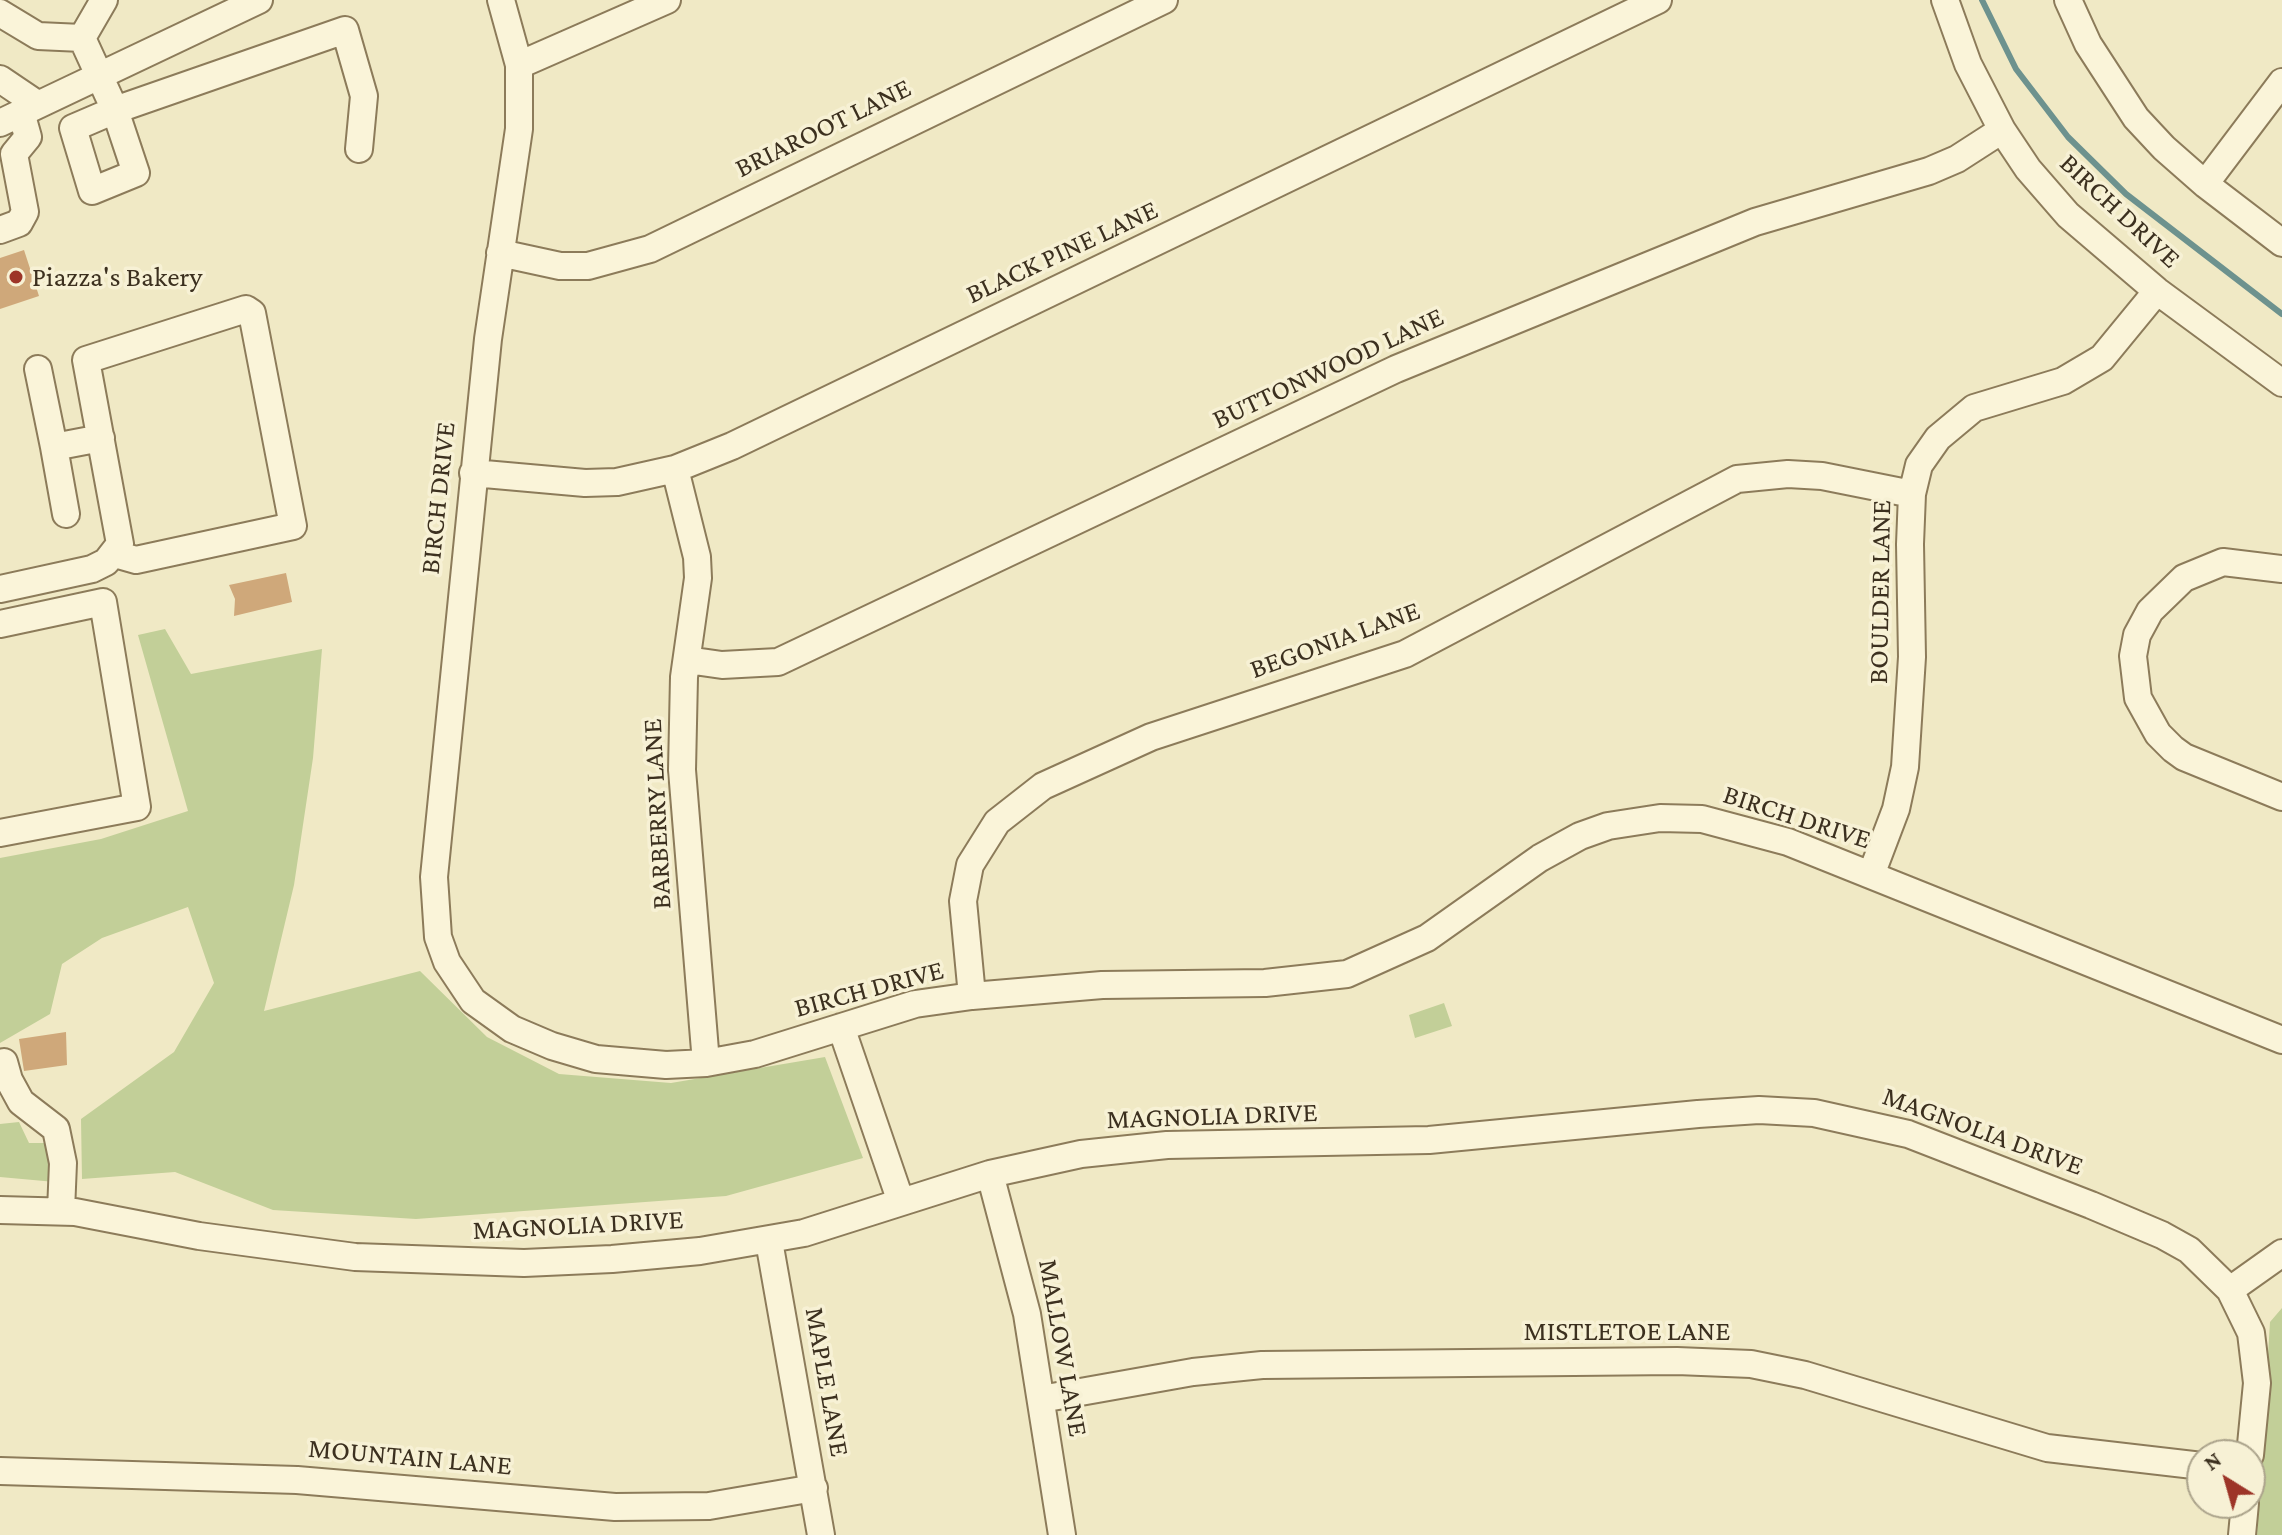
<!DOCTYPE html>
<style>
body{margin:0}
#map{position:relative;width:2282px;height:1535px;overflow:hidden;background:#f0e9c5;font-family:"Crimson Pro",serif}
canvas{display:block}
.north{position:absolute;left:2186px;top:1439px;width:80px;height:80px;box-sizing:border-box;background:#f7f1d5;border:2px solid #aca48c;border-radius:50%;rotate:323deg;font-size:22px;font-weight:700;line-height:32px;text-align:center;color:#3c301f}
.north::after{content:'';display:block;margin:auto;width:28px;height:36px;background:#9d3528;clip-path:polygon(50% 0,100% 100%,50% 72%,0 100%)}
</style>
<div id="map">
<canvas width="2282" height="1535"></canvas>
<div class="north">N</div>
</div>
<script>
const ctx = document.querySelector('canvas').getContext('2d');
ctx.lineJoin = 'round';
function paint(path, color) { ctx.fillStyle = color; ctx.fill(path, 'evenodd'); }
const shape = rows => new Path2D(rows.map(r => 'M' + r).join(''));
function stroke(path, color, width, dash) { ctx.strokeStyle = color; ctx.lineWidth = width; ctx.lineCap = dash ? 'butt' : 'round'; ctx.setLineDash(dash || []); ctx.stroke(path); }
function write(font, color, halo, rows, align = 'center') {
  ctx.font = font + ' "Crimson Pro",serif'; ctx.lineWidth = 7; ctx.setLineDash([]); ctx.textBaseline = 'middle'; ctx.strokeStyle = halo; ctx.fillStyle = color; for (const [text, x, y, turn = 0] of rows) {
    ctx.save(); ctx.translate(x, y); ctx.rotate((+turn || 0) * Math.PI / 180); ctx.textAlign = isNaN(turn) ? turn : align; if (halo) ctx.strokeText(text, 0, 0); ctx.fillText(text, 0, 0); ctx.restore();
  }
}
const green = shape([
 [165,629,191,674,322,649,313,758,294,885,264,1011,420,971,487,1037,559,1074,671,1083,825,1057,863,1158,726,1196,416,1219,273,1210,175,1172,82,1179,81,1119,174,1052,214,983,188,907,102,938,62,964,50,1014,0,1043,0,858,101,839,188,811,138,635],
 [1444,1003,1452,1026,1415,1038,1409,1015],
 [19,1122,29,1143,52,1143,55,1182,0,1177,0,1124],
 [2282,1308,2282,1535,2257,1535,2270,1322]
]);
const stream = shape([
 [1982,0,2016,69,2068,137,2126,194,2282,314]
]);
const building = shape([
 [24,250,39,296,0,309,0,258],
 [286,573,292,602,234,616,235,599,229,585],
 [66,1032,67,1065,24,1071,19,1039]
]);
const minor = shape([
 [501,0,519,65,519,129,488,339,434,877,438,937,447,962,473,1001,512,1029,552,1046,596,1059,666,1065,706,1063,755,1054,915,1004,972,996,1102,985,1265,983,1347,974,1427,938,1540,858,1580,836,1608,826,1660,818,1702,819,1788,842,2282,1040],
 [1945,0,1968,64,2002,130,2028,169,2068,215,2157,291,2282,383],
 [2068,0,2088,44,2136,118,2164,148,2205,184,2282,243],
 [0,13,38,36,82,38,115,110,136,173,92,191,73,128,115,110,345,30,364,96,359,149],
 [82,38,104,0],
 [519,65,667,0],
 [0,79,37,104],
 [0,123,259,0],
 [2205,184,2282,82],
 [0,230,19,223,25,212,14,154,28,137,21,112],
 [500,253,560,266,588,266,650,249,1164,0],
 [38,369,54,447,101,438],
 [54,447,66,514],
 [675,469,697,557,698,578,684,677,682,770,706,1063],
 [473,473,585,483,617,482,675,469,732,446,1658,0],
 [2282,569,2223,562,2184,578,2150,611,2137,635,2133,656,2138,698,2158,734,2173,749,2184,757,2282,797],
 [0,589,92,569,106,562,120,544,86,360,246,309,252,313,293,526,136,560,115,554],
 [0,624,103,602,137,807,0,833],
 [687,660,722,665,778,662,1396,369,1755,222,1929,171,1957,159,2002,130],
 [1871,875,1896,809,1905,767,1912,657,1910,544,1912,494,1919,465,1938,438,1974,408,2063,381,2102,358,2157,291],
 [972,996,963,901,970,865,997,822,1043,786,1151,737,1405,654,1737,479,1788,474,1822,476,1912,494],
 [841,1027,901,1202],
 [4,1062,9,1080,21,1102,56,1129,63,1163,61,1211],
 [990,1174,1027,1314,1062,1535],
 [0,1210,75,1212,199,1236,355,1257,524,1263,612,1259,700,1251,804,1233,990,1174,1081,1154,1167,1145,1429,1140,1698,1114,1759,1110,1814,1113,1908,1134,2091,1205,2162,1235,2189,1250,2230,1290,2251,1333,2257,1383,2250,1455],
 [769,1241,821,1535],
 [2230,1290,2282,1253],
 [1041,1399,1193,1372,1262,1365,1677,1361,1751,1364,1805,1375,2047,1448,2202,1466],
 [0,1471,297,1480,615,1507,709,1506,814,1488],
 [2242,1535,2245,1503]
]);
const markers = [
 [16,277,8,"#9d3528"]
];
const streetNames = [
 ["BRIAROOT LANE",823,128,-26],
 ["BIRCH DRIVE",2120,211,43],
 ["BLACK PINE LANE",1062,252,-25],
 ["BUTTONWOOD LANE",1328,368,-25],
 ["BIRCH DRIVE",438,498,-84],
 ["BOULDER LANE",1880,592,-89],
 ["BEGONIA LANE",1335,640,-20],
 ["BARBERRY LANE",657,814,-93],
 ["BIRCH DRIVE",1797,817,18],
 ["BIRCH DRIVE",869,989,-15],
 ["MAGNOLIA DRIVE",1212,1116,-2],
 ["MAGNOLIA DRIVE",1983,1131,20],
 ["MAGNOLIA DRIVE",578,1225,-3],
 ["MISTLETOE LANE",1627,1331],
 ["MALLOW LANE",1063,1348,80],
 ["MAPLE LANE",827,1382,80],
 ["MOUNTAIN LANE",410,1457,5]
];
const poiNames = [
 ["Piazza's Bakery",32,277]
];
paint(green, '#c2cf98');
stroke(stream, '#6d928e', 6);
paint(building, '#cfa87a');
stroke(minor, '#8c7b5a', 30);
stroke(minor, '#faf4d9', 26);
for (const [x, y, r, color] of markers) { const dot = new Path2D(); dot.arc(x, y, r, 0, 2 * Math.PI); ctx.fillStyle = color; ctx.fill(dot); stroke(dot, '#f7f1d5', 3); }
write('28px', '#3c301f', '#f7f1d5', streetNames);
write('28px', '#3c301f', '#f7f1d5', poiNames, 'left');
</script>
